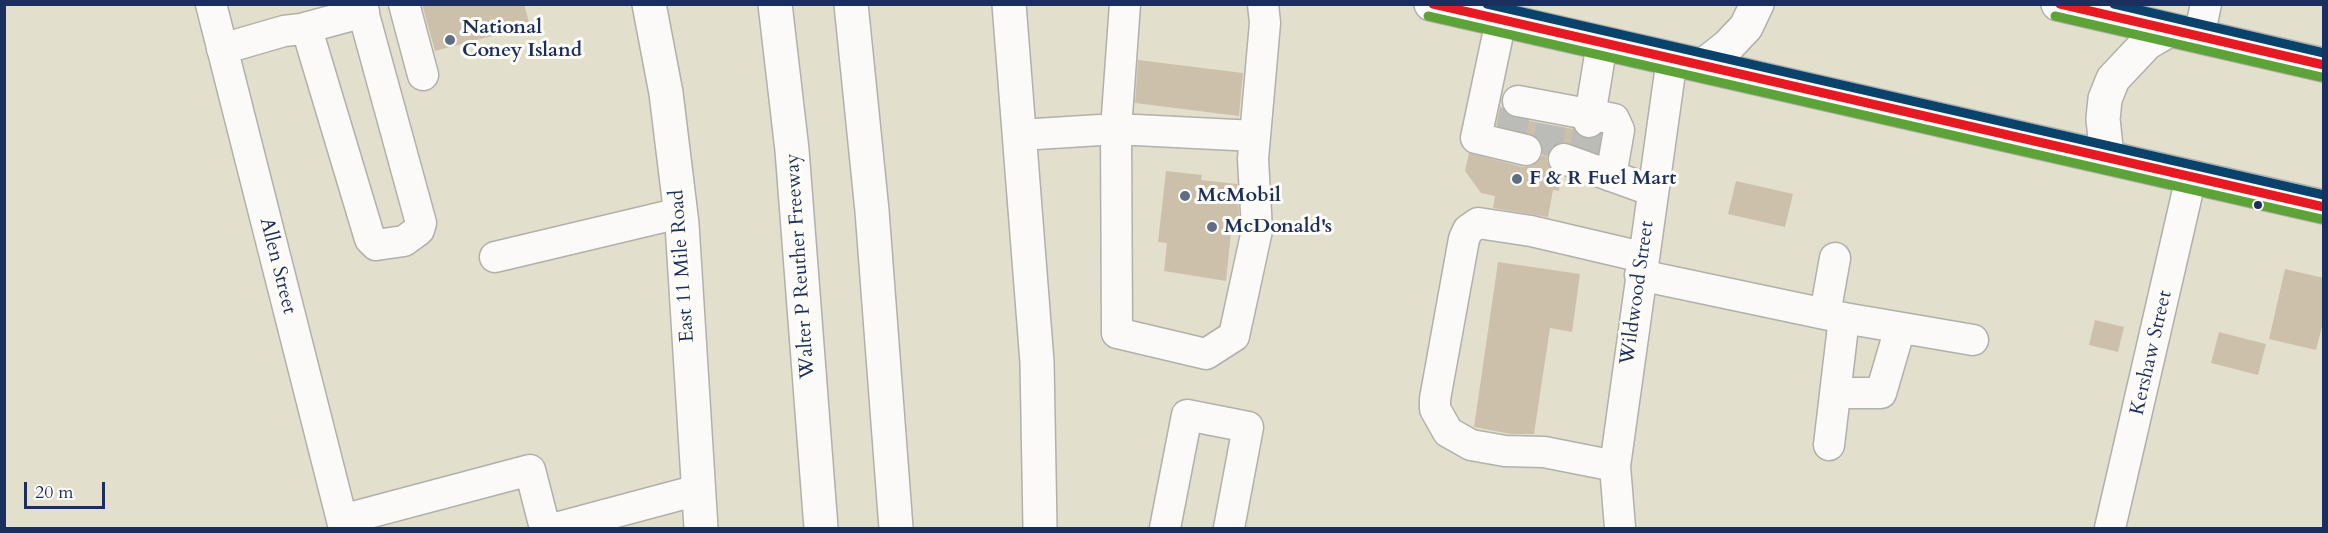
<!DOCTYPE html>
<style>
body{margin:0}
#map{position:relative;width:2328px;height:533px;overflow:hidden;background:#e3dfcd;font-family:Cardo,serif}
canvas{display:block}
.frame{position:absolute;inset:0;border:6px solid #1b2f5e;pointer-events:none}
.scale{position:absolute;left:24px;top:482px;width:81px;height:27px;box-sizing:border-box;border:3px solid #1b2f5e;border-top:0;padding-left:8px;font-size:18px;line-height:21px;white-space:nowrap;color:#1b2f5e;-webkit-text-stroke:4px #fdfcf7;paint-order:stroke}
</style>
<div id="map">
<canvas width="2328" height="533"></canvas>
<div class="frame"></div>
<div class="scale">20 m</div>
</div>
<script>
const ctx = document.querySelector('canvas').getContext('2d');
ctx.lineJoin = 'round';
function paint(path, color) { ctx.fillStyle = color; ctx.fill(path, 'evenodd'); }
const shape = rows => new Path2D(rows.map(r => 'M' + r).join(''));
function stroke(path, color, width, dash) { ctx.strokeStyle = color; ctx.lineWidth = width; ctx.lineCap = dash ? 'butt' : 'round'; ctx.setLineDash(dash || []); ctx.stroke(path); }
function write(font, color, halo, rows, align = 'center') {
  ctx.font = font + ' Cardo,serif'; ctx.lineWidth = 6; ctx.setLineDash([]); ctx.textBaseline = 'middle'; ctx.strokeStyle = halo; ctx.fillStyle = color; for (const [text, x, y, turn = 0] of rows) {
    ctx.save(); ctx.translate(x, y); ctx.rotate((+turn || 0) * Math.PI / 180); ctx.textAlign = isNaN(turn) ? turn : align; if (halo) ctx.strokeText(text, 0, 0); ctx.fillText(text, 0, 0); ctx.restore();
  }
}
const building = shape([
 [422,4,524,4,530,26,435,51],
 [1138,60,1243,73,1239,116,1135,103],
 [1500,106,1514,118,1573,129,1586,139,1601,134,1598,153,1562,142,1553,146,1548,153,1547,161,1551,170,1561,176,1559,191,1553,190,1548,217,1493,208,1495,196,1481,193,1465,171,1469,153,1523,167,1531,166,1543,155,1543,146,1537,137,1496,125],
 [1166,171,1202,175,1201,180,1237,184,1240,229,1239,233,1231,233,1226,281,1164,271,1167,243,1158,242],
 [1736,181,1793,194,1785,227,1728,214],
 [1498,262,1580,274,1572,332,1550,328,1534,434,1511,434,1474,427],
 [2285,269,2324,278,2324,319,2316,350,2269,339],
 [2095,320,2124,327,2118,352,2089,345],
 [2219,332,2266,344,2258,375,2211,363]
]);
const minorTunnel = shape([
 [1510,140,1516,109],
 [1584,154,1589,122],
 [1546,155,1553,116]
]);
const minor = shape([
 [211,4,344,528],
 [404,4,423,75],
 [1125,4,1116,129,1117,333,1206,354,1234,336,1257,230,1253,159,1265,23,1263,4],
 [1501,20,1476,138,1526,150],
 [301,29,364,12],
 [2199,37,2206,4],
 [222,49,284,31,301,29,305,31,309,36,370,239,376,245,404,241,419,230,421,223,361,4],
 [1518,101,1614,119,1619,130,1611,176],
 [1589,122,1602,43],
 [1020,135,1116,129,1255,136],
 [1564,159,1653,191],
 [495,257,680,213],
 [1640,275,1844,318,1829,445],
 [1825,314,1835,258],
 [1844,318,1973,340],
 [1835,393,1881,393,1900,328],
 [1615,466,1544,452,1505,451,1471,445,1448,432,1435,409,1435,399,1464,239,1468,230,1478,223,1531,231,1642,257],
 [342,520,530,470,545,528],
 [556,528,698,490],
 [1165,528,1187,415,1248,427,1229,528],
 [1620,528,1615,466,1672,58],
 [2110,528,2191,177]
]);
const major = shape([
 [649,4,666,93,682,224,701,528],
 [1009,4,1037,362,1040,528],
 [1431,4,2324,207],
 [2058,4,2324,65],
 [1704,65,1728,46,1746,27,1757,4],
 [2107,157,2103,119,2105,99,2113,79,2147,43,2169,30]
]);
const highway = shape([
 [775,4,792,150,821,528],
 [851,4,872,211,896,528]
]);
const bus1 = shape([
 [1433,4,2324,207],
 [2060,4,2324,65]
]);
const bus2 = shape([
 [1428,16,2321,219],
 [2055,16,2321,77]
]);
const bus3 = shape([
 [1487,4,2324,195],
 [2114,4,2324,53]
]);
const markers = [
 [450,40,6,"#616d85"],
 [1517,179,6,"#616d85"],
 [1185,196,6,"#616d85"],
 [2258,205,5,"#1b2f5e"],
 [1212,227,6,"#616d85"]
];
const poiNames = [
 ["National",462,28],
 ["Coney Island",462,51],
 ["F & R Fuel Mart",1529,179],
 ["McMobil",1197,196],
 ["McDonald's",1224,227]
];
const streetNames = [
 ["Allen Street",277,266,76],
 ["East 11 Mile Road",683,266,-94],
 ["Walter P Reuther Freeway",801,266,-94],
 ["Wildwood Street",1638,293,-82],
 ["Kershaw Street",2152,353,-77]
];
paint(building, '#cdc0ab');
stroke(minorTunnel, '#bbbcb7', 30, [30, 15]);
stroke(minor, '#b1b0aa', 33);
stroke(major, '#b1b0aa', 36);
stroke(highway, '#b1b0aa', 36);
stroke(minor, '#fbfaf8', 30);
stroke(major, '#fbfaf8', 33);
stroke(highway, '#fbfaf8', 33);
stroke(bus1, '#e51a23', 9);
stroke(bus2, '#5da338', 9);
stroke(bus3, '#09426a', 9);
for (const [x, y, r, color] of markers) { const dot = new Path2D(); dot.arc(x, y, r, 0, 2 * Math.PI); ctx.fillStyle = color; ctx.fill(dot); stroke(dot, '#fdfcf7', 2); }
write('bold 20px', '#1b2f5e', '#fdfcf7', poiNames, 'left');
write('20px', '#1b2f5e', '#fdfcf7', streetNames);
</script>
